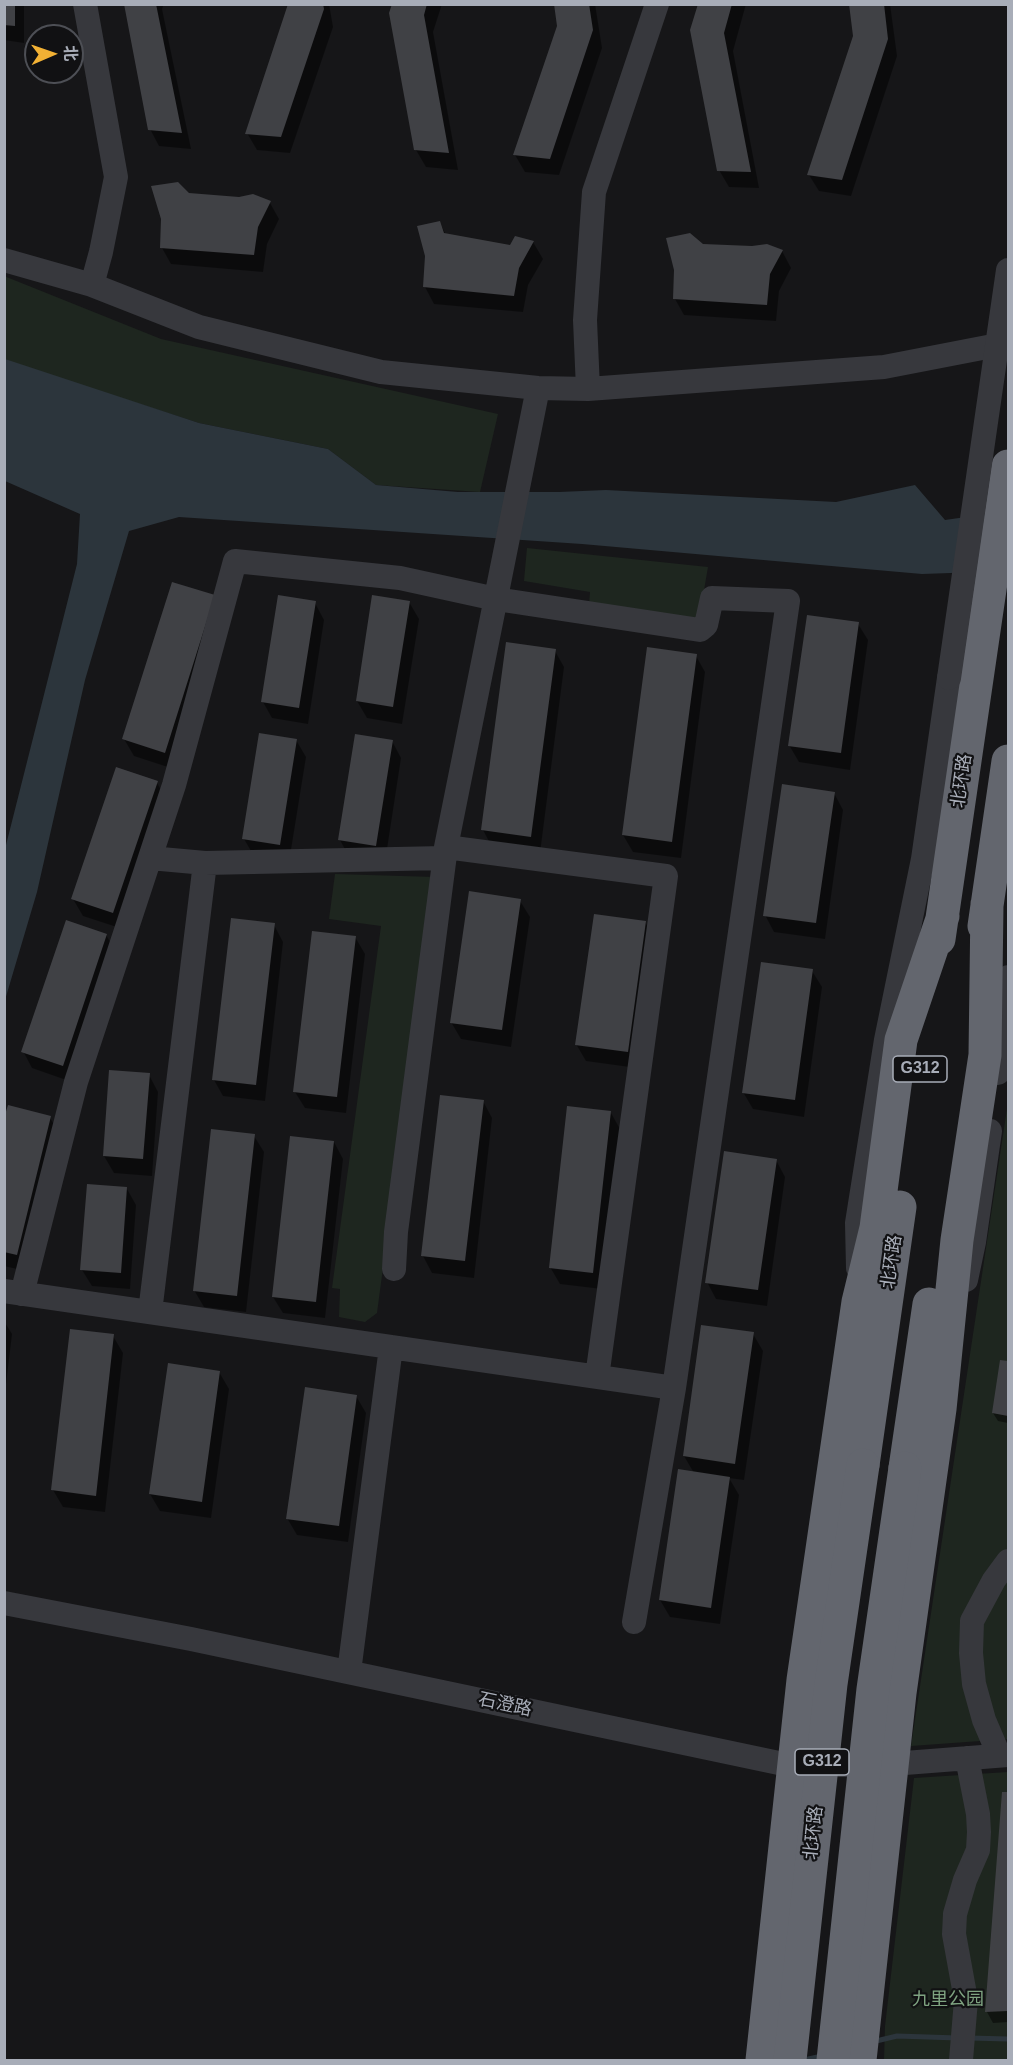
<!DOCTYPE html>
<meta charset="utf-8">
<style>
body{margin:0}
#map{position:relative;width:1013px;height:2065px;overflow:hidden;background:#161618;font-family:Arial,"Noto Sans SC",sans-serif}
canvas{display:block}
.frame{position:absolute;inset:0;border:6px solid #a8adb8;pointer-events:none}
.north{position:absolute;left:24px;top:24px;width:60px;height:60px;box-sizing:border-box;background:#111113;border:2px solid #4d4f55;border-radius:50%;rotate:88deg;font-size:16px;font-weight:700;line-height:24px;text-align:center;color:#a8adb8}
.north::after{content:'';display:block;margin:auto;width:21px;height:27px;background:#f2b134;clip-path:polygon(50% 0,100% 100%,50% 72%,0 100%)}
</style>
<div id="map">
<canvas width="1013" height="2065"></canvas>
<div class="frame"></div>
<div class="north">北</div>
</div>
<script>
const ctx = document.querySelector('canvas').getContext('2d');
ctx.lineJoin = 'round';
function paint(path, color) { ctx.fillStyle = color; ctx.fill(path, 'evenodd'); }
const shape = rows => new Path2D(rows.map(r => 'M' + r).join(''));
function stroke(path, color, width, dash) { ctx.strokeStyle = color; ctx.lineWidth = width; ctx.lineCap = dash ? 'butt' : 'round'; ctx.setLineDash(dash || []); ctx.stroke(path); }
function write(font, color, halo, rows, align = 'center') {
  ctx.font = font + ' Arial,"Noto Sans SC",sans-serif'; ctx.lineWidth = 4.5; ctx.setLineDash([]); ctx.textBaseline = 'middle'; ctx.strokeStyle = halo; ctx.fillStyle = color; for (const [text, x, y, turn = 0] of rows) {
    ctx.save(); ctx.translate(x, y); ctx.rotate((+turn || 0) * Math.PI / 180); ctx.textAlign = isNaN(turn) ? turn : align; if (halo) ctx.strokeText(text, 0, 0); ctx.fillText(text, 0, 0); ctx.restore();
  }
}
const green = shape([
 [4,276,161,339,498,414,480,492,376,485,328,449,199,423,11,363,5,359],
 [527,548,708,567,699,619,589,605,590,592,524,581],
 [335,874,435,877,377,1313,365,1322,339,1317,340,1289,332,1288,381,926,329,919],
 [1008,1102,1008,1739,911,1746],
 [1008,1772,1008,2060,884,2060,885,2026,914,1778]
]);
const water = shape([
 [5,359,199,423,328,449,376,485,458,492,559,492,606,490,836,502,915,485,945,520,1008,511,1008,571,922,574,582,544,179,517,129,531,85,680,37,892,5,1000,5,849,77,564,80,514,5,481]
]);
const shadow = shape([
 [4,4,24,4,24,43,4,40],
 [126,4,164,4,162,9,191,149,159,146,150,129],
 [290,4,329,4,333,27,290,153,257,150,247,133],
 [394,4,442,4,433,32,458,170,426,167,416,150],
 [556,4,595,4,602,48,559,175,525,172,515,155,559,26],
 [699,4,746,4,733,51,759,188,729,187,719,170],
 [850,4,890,4,897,56,851,196,819,191,809,175,855,36],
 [188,194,270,203,279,219,267,244,263,272,171,264,162,248],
 [440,223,446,235,511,247,533,242,543,259,528,285,523,312,434,304,425,287],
 [702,245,782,251,791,268,779,291,776,321,684,315,675,299,675,269],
 [214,596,174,769,134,756,124,739],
 [409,602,419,619,402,724,367,718,357,701],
 [315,603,324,620,308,724,272,718,263,702],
 [858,624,868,640,850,770,799,762,789,745],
 [555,651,564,667,540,853,492,847,483,830],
 [696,656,705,672,681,858,633,852,623,835],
 [296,740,306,757,289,862,254,856,244,839],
 [392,741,401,758,385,862,349,857,340,840],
 [157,783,167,800,123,929,83,916,73,899],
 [834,793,843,810,825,939,774,932,765,915],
 [520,901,530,917,511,1047,461,1039,451,1022],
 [645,922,655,939,637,1068,586,1061,576,1044],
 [274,925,283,942,265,1101,223,1096,214,1080],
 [106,935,116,952,72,1082,32,1068,23,1051],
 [355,937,365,954,346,1113,305,1108,295,1092],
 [812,971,822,987,804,1117,753,1109,743,1092],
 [149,1075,158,1092,152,1176,114,1173,104,1156],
 [483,1101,492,1118,474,1278,432,1273,423,1256],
 [611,1113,620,1129,602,1289,560,1284,550,1267],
 [50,1118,60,1134,26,1271,4,1266,4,1124],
 [254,1136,264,1152,246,1312,204,1307,194,1290],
 [334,1142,343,1159,325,1318,283,1313,273,1297],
 [776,1160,785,1177,767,1306,716,1299,707,1282],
 [127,1189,136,1205,130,1289,92,1286,82,1270],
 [4,1321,12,1334,4,1401],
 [753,1334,763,1351,744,1480,729,1478,739,1495,720,1624,670,1617,660,1600,694,1473,684,1456],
 [113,1336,123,1353,105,1512,63,1507,53,1490],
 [1002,1362,1008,1363,1008,1423,998,1421,993,1413],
 [219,1372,229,1389,211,1518,160,1511,150,1494],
 [356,1396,366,1413,348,1542,297,1535,287,1518],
 [1003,1794,1008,1794,1008,2022,993,2023,987,2012]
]);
const stream = shape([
 [970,2038,1008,2039],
 [872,2042,897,2036,958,2038],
 [804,2060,822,2056]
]);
const building = shape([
 [4,4,15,4,15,26,4,25],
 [124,4,156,4,182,133,148,130],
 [288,4,323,4,324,9,281,137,245,134],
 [392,4,427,4,424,15,449,153,414,150,389,13],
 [554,4,589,4,593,30,550,159,513,155,557,26],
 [698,4,732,4,724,33,751,172,717,171,690,30],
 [849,4,884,4,888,39,842,180,807,175,853,36],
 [178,182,189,193,239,197,253,194,271,201,258,227,254,255,160,248,161,219,151,186],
 [440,221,444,233,510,245,515,236,534,241,519,268,514,296,423,287,425,256,417,226],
 [690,233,703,244,752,246,767,244,783,250,770,274,767,305,673,299,674,270,666,238],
 [172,582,215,595,165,753,122,739],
 [278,595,316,601,299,708,261,702],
 [372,595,410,601,393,707,356,701],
 [807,615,859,622,841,753,788,746],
 [506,642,556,649,531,837,481,830],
 [647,647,697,654,672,842,622,835],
 [259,733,297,739,280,845,242,839],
 [355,734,393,740,376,846,338,840],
 [116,767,158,781,113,913,71,899],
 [782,784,835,792,816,923,763,916],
 [469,891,521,899,502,1030,450,1023],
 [594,914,646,921,628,1052,575,1045],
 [231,918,275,923,256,1085,212,1080],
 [66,920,107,934,63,1066,21,1052],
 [312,931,356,936,337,1097,293,1092],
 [761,962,813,969,795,1100,742,1093],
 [109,1070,150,1073,143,1159,103,1156],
 [440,1095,484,1100,465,1261,421,1256],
 [8,1105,51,1116,17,1255,4,1252,4,1118],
 [567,1106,611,1111,593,1273,549,1268],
 [211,1129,255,1134,237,1296,193,1291],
 [290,1136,334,1141,316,1302,272,1297],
 [724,1151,777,1159,758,1290,705,1283],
 [87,1184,127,1187,121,1273,80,1270],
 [701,1325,754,1332,735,1464,683,1456],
 [70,1329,114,1334,96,1496,51,1490],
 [1000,1360,1008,1361,1008,1416,992,1413],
 [168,1363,220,1371,202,1502,149,1494],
 [305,1387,357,1395,339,1526,286,1519],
 [678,1469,730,1477,711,1608,659,1600],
 [1002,1792,1008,1792,1008,2011,985,2012]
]);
const minor = shape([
 [85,4,116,177,101,252,92,285],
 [4,260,92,285,199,327,381,372,538,388,588,389,884,367,1008,343],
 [588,389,585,320,594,192,657,4],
 [446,847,666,876,597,1377],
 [150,858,205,863,444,858],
 [998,1073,1008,977],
 [858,1268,857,1223,886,1040,923,859,949,678],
 [394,1269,396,1232,446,847,538,388],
 [966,1280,974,1242,990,1131],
 [4,1291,674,1388],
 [22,1294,76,1082,174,785,235,561,400,578,496,599,700,630,706,625,712,598,788,601,674,1388,634,1622],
 [150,1312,205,863],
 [4,1603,191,1639,793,1766,892,1764,1008,1755],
 [349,1672,391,1347],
 [999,1755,984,1720,974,1684,971,1653,972,1621,994,1580,1008,1561],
 [961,2060,966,2000,954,1934,955,1914,965,1880,978,1850,979,1832,978,1814,967,1758]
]);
const highway = shape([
 [984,926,1008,761],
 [939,939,1008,466],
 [863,1465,900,1207],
 [905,1468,929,1304],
 [762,2060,803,1680,858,1302,876,1228,901,1040,943,916],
 [860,2060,900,1693,940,1409,957,1240,985,1055,987,904]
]);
const minorBridge = shape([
 [949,678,1008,270]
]);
const highwayBridge = shape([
 [790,2060,831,1684,863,1465],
 [833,2060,873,1689,905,1468]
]);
const shields = [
 [920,1069,54],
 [822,1762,54]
];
const shieldNames = [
 ["G312",920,1069],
 ["G312",822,1762]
];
const streetNames = [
 ["北环路",962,781,-82],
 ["北环路",892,1262,-82],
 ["石澄路",505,1705,12],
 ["北环路",814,1833,-84]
];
const parkNames = [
 ["九里公园",948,2000]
];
paint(green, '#1e261f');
paint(water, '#2c353c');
paint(shadow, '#0007');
stroke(stream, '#2c353c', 5);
paint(building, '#404145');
stroke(minor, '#37383d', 24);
stroke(highway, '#63666e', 33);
stroke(minorBridge, '#37383d', 24);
stroke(highwayBridge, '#63666e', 33);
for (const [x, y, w] of shields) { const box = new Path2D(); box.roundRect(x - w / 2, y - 13, w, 26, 4.5); ctx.fillStyle = '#111113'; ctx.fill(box); stroke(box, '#a8adb8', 1.5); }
write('bold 16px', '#a8adb8', null, shieldNames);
write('18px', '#a8adb8', '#111113', streetNames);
write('18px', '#7fa381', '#111113', parkNames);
</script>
